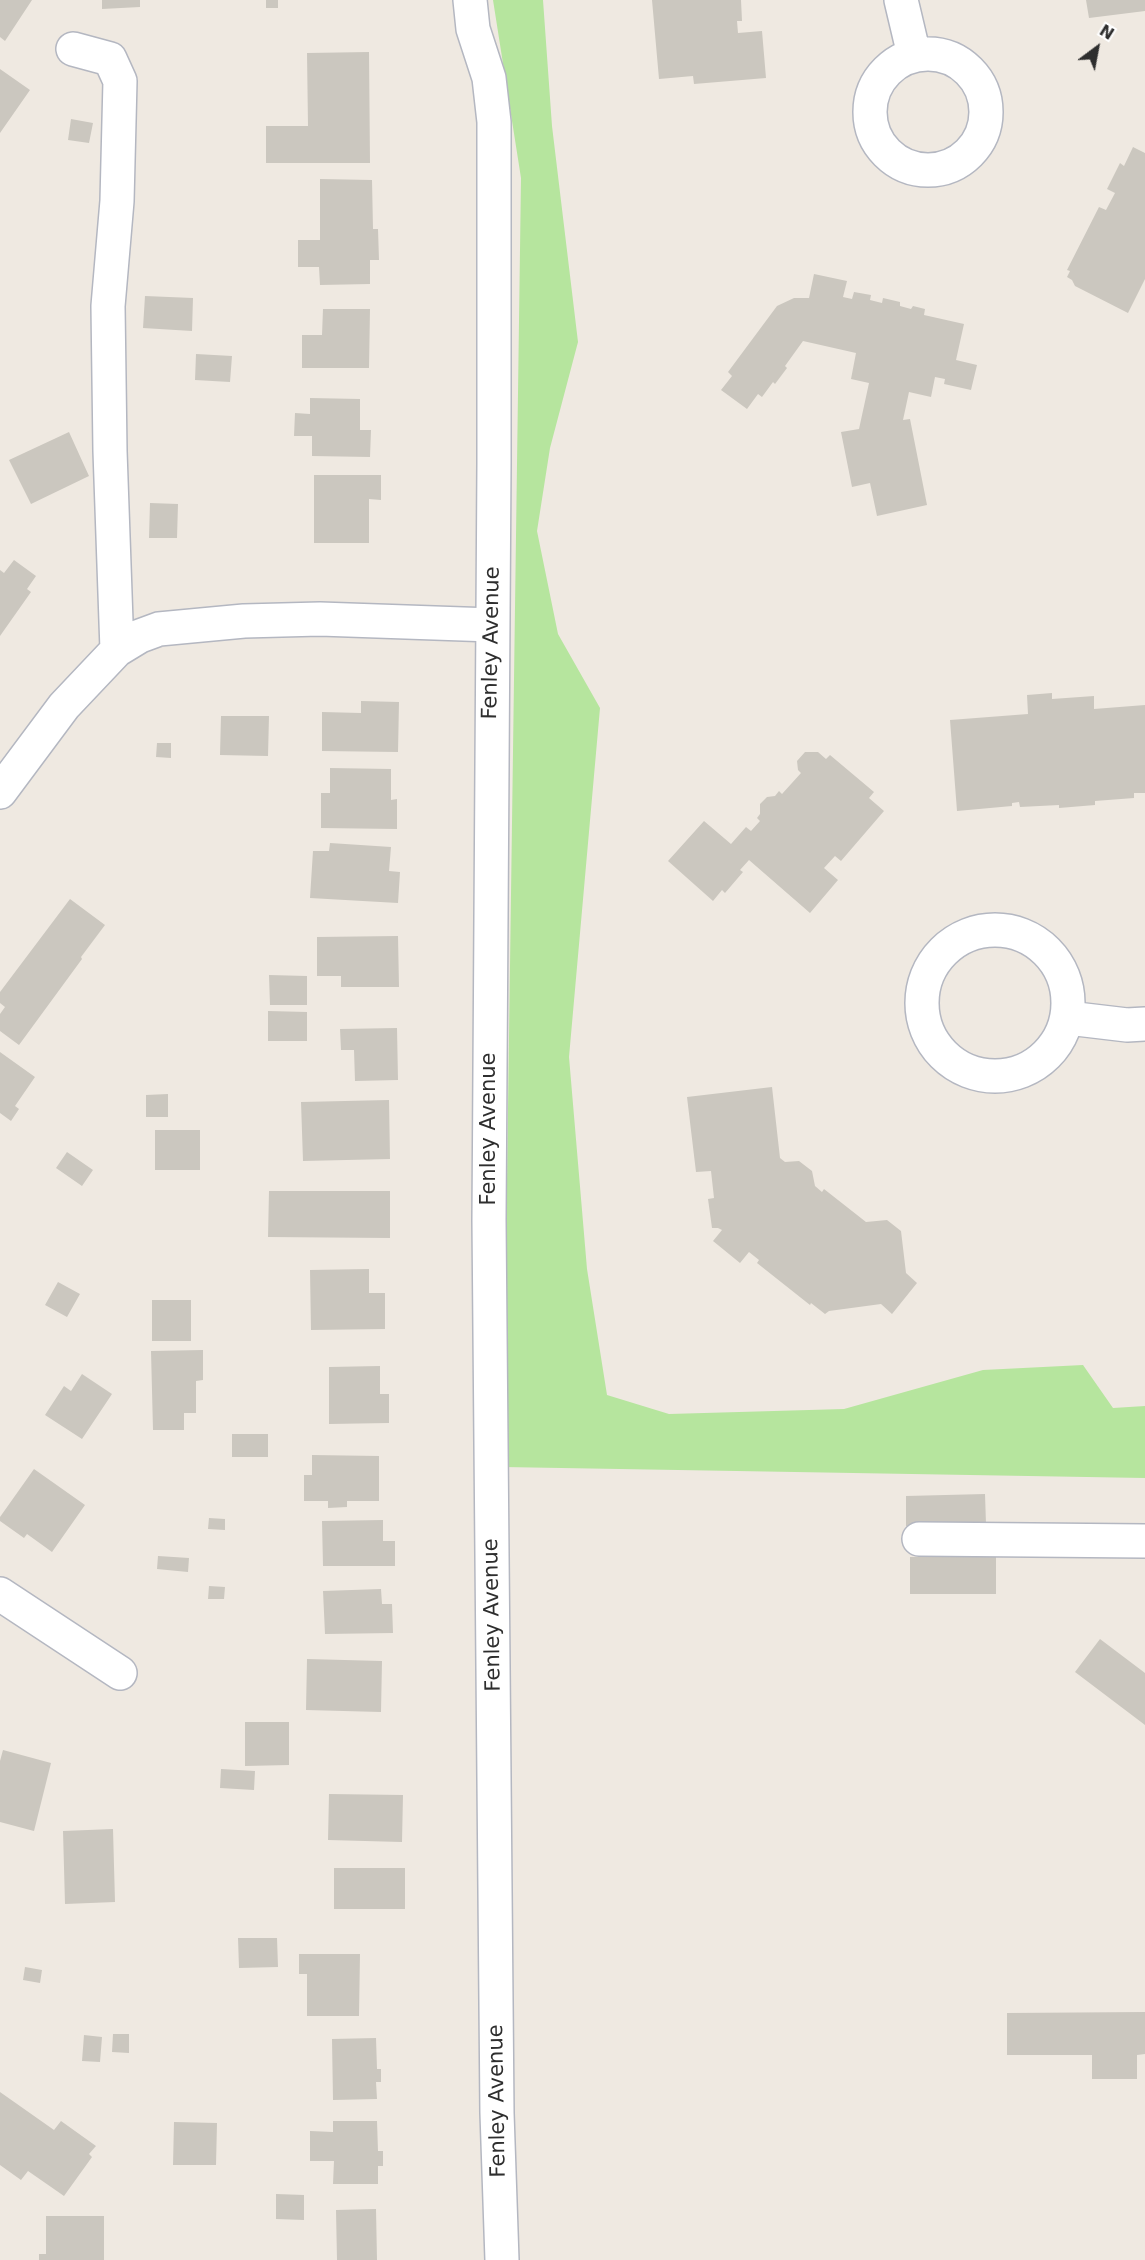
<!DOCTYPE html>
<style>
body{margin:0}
#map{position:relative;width:1145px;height:2260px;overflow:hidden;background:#efe9e1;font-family:"DejaVu Sans",sans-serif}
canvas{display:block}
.north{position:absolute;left:1067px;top:18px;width:60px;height:60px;-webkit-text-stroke:4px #fff;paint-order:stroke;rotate:32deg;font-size:16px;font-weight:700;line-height:24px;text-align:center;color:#2e2e2e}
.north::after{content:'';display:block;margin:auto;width:21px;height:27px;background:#2e2e2e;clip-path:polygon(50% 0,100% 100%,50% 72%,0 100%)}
</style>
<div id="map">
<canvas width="1145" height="2260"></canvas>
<div class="north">N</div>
</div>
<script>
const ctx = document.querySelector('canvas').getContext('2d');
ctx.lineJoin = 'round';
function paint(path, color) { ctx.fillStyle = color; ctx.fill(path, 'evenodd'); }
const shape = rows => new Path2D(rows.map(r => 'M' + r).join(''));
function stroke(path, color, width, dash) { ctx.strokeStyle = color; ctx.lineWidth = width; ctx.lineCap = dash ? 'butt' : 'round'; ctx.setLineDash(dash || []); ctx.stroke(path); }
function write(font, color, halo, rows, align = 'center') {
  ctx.font = font + ' "DejaVu Sans",sans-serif'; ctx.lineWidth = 4.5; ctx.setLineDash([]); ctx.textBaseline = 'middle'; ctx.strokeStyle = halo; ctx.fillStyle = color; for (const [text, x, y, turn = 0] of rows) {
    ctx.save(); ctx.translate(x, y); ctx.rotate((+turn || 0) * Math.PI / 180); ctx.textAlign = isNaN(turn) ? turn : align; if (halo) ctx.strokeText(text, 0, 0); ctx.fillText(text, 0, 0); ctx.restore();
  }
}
const green = shape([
 [493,0,543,0,552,126,578,342,550,448,537,531,558,634,600,708,569,1057,587,1269,607,1395,669,1414,844,1409,983,1370,1083,1365,1113,1408,1145,1406,1145,1478,503,1467,521,178]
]);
const building = shape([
 [0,0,32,0,5,41,0,37],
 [102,0,140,0,140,7,102,9],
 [266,0,278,0,278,8,266,8],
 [652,0,741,0,742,21,737,21,738,33,762,31,766,78,694,84,693,76,659,79],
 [1086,0,1145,0,1145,11,1089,18],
 [369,52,370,163,266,163,266,126,308,126,307,53],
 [0,69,30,90,0,133],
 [71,119,93,123,89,143,68,140],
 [1133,147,1145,153,1145,279,1128,313,1075,286,1072,280,1067,277,1070,271,1067,270,1099,207,1106,210,1115,193,1107,189,1120,163,1124,166],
 [320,179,372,180,373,229,378,229,379,260,370,260,370,284,320,285,319,267,298,267,298,240,320,240],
 [814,274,847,281,843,297,852,299,854,292,871,295,870,300,882,303,883,298,900,302,900,306,911,309,913,306,925,309,924,315,964,324,956,360,977,365,971,390,944,384,945,379,935,377,931,397,909,392,903,420,910,419,927,505,877,516,870,483,852,487,841,432,859,429,869,383,851,379,856,353,803,341,785,366,787,368,775,384,773,382,762,397,758,394,747,409,721,390,732,376,728,372,777,306,794,298,809,298],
 [145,296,193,298,192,331,143,328],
 [323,309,370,309,369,368,302,368,302,335,322,335],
 [196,354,232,356,230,382,195,380],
 [310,398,360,399,360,430,371,430,370,457,312,456,312,436,294,436,295,413,310,414],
 [69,432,89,476,31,504,9,460],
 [314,475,381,475,381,500,369,499,369,543,314,543],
 [150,503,178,504,177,538,149,538],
 [14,560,36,576,27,589,31,592,0,636,0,570,4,573],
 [1052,693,1052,699,1094,696,1094,709,1145,705,1145,793,1134,793,1134,798,1095,801,1095,805,1059,808,1059,805,1020,807,1019,802,1012,803,1012,806,957,811,950,720,1028,714,1027,695],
 [361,701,399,702,398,752,322,751,322,712,361,713],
 [221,716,269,716,268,756,220,755],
 [157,743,171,743,171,758,156,757],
 [805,752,818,752,826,759,830,755,874,792,869,798,884,811,841,861,835,856,824,868,838,880,810,913,749,860,740,870,743,872,725,893,722,890,713,901,668,861,704,821,731,844,746,827,751,831,760,821,757,818,760,814,760,804,767,797,775,796,779,791,782,794,801,773,798,770,797,761],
 [330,768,391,769,391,800,397,799,397,829,321,828,321,793,330,793],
 [330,843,391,847,389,871,400,872,398,903,310,898,313,851,329,851],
 [70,899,105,925,81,957,82,959,19,1045,0,1031,0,1014,5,1007,0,1003,0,992],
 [398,936,399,987,341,987,341,976,317,976,317,937],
 [269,975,307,976,307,1005,270,1005],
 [268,1011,307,1012,307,1041,268,1041],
 [397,1028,398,1080,355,1081,354,1050,341,1050,340,1029],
 [0,1052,35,1077,15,1106,19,1109,11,1121,0,1113],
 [772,1087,780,1158,785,1162,799,1161,812,1171,815,1186,822,1192,824,1189,866,1222,887,1220,901,1231,906,1273,917,1283,892,1314,881,1304,829,1311,825,1314,811,1303,810,1305,757,1263,759,1260,749,1252,740,1263,713,1241,722,1230,718,1228,712,1228,708,1199,714,1198,711,1171,696,1172,687,1097],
 [168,1094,168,1117,146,1117,146,1095],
 [389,1100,390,1159,303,1161,301,1102],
 [155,1130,200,1130,200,1170,155,1170],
 [67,1152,93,1170,82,1186,56,1168],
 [269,1191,390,1191,390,1238,268,1237],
 [369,1269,369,1293,385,1293,385,1329,311,1330,310,1270],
 [58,1282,80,1294,67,1317,45,1305],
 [152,1300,191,1300,191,1341,152,1341],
 [203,1350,203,1380,196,1381,196,1413,184,1413,184,1430,153,1430,151,1351],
 [380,1366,380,1394,389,1394,389,1423,329,1424,329,1367],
 [82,1374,112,1394,82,1439,45,1415,64,1386,71,1391],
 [232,1434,268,1434,268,1457,232,1457],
 [312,1455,379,1456,379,1501,347,1501,347,1507,328,1508,328,1501,304,1501,304,1475,312,1475],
 [34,1469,85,1505,52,1552,27,1534,24,1538,0,1521,0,1517],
 [985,1494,986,1524,906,1526,906,1496],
 [209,1518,225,1519,225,1530,208,1529],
 [383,1520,383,1541,395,1541,395,1566,323,1566,322,1521],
 [158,1556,189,1558,188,1572,157,1569],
 [996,1556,996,1594,910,1594,910,1557],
 [209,1586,225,1587,224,1599,208,1599],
 [381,1589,382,1604,392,1604,393,1633,325,1634,323,1591],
 [1100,1639,1145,1673,1145,1725,1075,1672],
 [307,1659,382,1661,381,1712,306,1710],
 [245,1722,289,1722,289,1765,245,1766],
 [3,1750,51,1763,34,1831,0,1822,0,1761],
 [221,1769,255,1771,254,1790,220,1788],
 [329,1794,403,1795,402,1842,328,1840],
 [113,1829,115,1902,65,1904,63,1831],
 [334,1868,405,1868,405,1909,334,1909],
 [238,1938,277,1938,278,1967,239,1968],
 [299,1954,360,1954,359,2016,307,2016,307,1974,299,1974],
 [25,1967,42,1970,40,1983,23,1980],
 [1145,2012,1145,2054,1137,2055,1137,2079,1092,2079,1092,2055,1007,2055,1007,2013],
 [113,2034,129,2034,129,2053,112,2052],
 [84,2035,102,2037,100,2062,82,2061],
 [376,2038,377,2069,381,2069,381,2082,376,2082,377,2099,333,2100,332,2039],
 [0,2092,54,2130,61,2121,96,2146,89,2154,92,2157,64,2196,28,2171,21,2180,0,2165],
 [333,2121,377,2121,378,2151,383,2151,383,2166,378,2166,378,2184,333,2184,334,2161,310,2161,310,2131,333,2132],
 [174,2122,217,2123,216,2165,173,2165],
 [276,2194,304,2195,304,2220,276,2219],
 [376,2209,377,2260,337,2260,336,2210],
 [46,2216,104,2216,104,2260,39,2260,39,2254,46,2254]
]);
const minor = shape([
 [470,0,473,29,489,78,494,122,494,463,489,1220,497,2113,502,2260],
 [901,0,914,55],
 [73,49,110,59,120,81,117,201,108,306,110,451,117,650],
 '870 112a58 58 0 1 1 116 0a58 58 0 1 1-116 0Z',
 [0,792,64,706,117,650,140,636,159,629,244,621,320,619,492,625],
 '922 1003a73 73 0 1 1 146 0a73 73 0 1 1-146 0Z',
 [1068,1018,1127,1025,1145,1024],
 [919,1539,1145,1541],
 [0,1594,120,1673]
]);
const streetNames = [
 ["Fenley Avenue",492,643,-89],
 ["Fenley Avenue",490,1129,-90],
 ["Fenley Avenue",493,1615,-91],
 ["Fenley Avenue",498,2101,-91]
];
paint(green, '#b6e59e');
paint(building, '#cbc7bf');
stroke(minor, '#b4b7c1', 36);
stroke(minor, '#fff', 33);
write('21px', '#2e2e2e', '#fff', streetNames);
</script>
